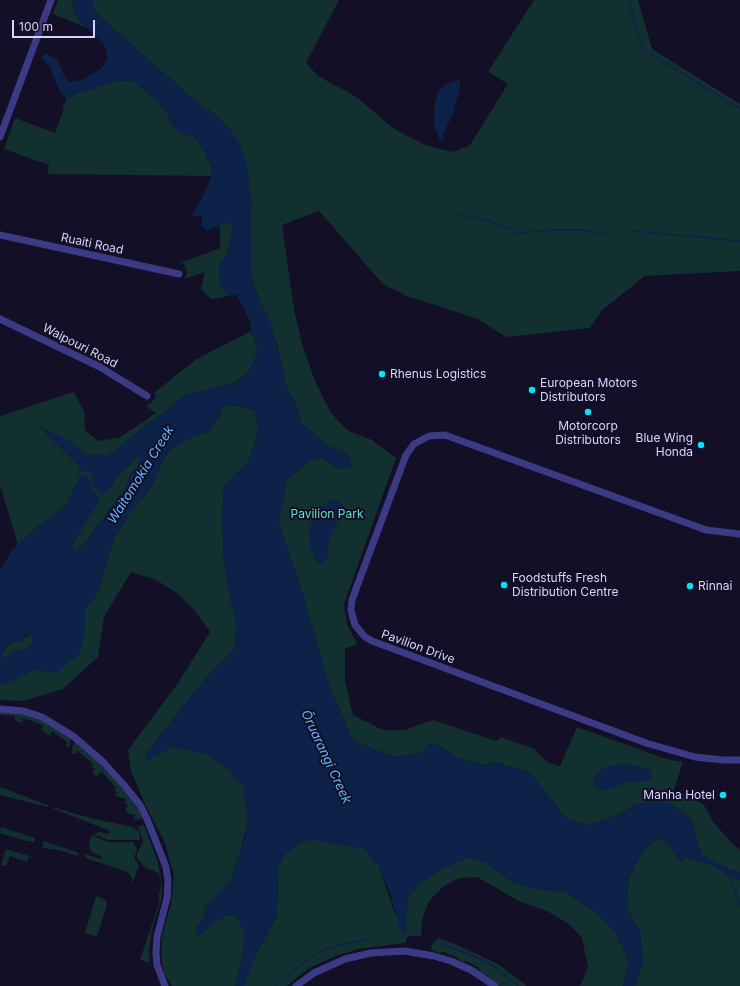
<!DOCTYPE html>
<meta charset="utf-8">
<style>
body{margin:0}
#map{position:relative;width:740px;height:986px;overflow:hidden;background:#130f26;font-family:Inter,sans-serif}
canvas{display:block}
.scale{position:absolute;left:12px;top:20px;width:83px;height:18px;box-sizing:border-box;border:2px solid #d9d4ff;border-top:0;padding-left:5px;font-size:12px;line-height:14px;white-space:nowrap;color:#d9d4ff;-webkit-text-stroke:3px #130f26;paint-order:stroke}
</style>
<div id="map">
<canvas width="740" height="986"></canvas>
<div class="scale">100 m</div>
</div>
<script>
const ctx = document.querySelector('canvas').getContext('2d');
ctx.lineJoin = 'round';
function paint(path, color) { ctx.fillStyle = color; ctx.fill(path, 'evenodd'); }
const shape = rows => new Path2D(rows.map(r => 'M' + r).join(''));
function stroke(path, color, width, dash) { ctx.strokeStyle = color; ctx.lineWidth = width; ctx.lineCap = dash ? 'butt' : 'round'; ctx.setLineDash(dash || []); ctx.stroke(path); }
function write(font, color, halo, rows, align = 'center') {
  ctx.font = font + ' Inter,sans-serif'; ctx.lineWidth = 4; ctx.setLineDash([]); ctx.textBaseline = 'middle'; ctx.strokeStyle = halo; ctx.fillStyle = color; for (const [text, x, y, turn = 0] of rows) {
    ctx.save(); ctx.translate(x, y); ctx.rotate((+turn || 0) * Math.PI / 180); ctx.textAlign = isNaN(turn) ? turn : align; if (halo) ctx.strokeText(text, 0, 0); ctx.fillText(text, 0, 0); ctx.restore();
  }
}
const green = shape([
 [58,0,73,0,72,6,78,19,87,28,53,14],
 [93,0,339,0,306,63,318,76,358,98,394,129,428,146,453,152,470,145,508,84,488,72,534,0,638,0,652,49,740,104,740,271,645,276,601,311,590,328,506,337,478,319,407,296,383,284,319,211,282,225,294,309,302,344,315,381,330,411,338,421,349,431,372,440,396,458,344,604,347,624,357,644,345,649,345,682,353,715,383,730,404,730,433,720,496,741,501,737,534,749,547,762,560,766,577,727,666,759,683,762,674,790,694,798,704,805,713,822,732,843,740,850,740,873,729,869,702,855,695,836,694,826,690,818,672,805,642,803,615,816,587,826,566,818,530,773,495,762,485,765,471,762,456,757,439,746,419,754,393,757,353,741,329,685,300,585,278,522,287,480,311,459,322,458,341,470,350,456,328,446,302,423,294,399,287,390,277,344,251,278,251,212,250,190,215,114,199,104,100,17,93,8],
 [118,80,133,81,154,98,167,113,171,124,182,134,191,135,198,141,211,165,211,176,47,174,49,165,4,149,15,118,55,133,64,109,62,108,67,99,77,93,87,91,108,83],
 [224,223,227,223,233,227,229,248,224,259,220,262,219,270,219,278,223,288,228,296,220,298,211,299,201,289,205,272,184,279,187,273,186,268,183,263,180,263,220,248,220,230,219,227,216,226],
 [251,331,257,349,257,354,248,373,232,384,184,395,165,412,143,427,116,450,107,455,89,455,61,436,40,427,78,465,79,470,90,472,92,476,92,483,111,487,116,478,137,457,141,455,140,464,137,469,130,474,127,487,82,546,78,549,74,549,72,546,86,521,91,487,89,481,79,476,79,479,65,506,35,529,18,545,0,485,0,416,74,392,84,411,85,430,98,441,119,438,156,413,146,406,152,402,156,396,154,393,195,360],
 [224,405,239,406,255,411,258,431,248,464,236,473,224,487,222,517,224,560,231,601,237,626,234,649,210,673,147,752,146,759,174,747,204,753,223,764,244,787,248,822,239,855,230,882,205,907,204,918,198,924,196,928,198,935,218,920,225,916,232,915,238,919,245,933,242,960,235,986,172,986,164,973,161,955,162,935,171,905,174,876,165,843,144,802,131,771,128,750,178,683,210,632,195,611,177,593,156,580,131,572,104,617,98,657,63,689,23,701,0,700,0,685,16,679,35,669,56,673,85,634,85,610,99,590,113,541,130,512,150,490,164,458,178,443,208,431,218,418],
 [30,634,32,635,33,639,31,644,26,650,12,653,9,657,3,657,2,653,8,645,11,642,21,641],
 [0,710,34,716,55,727,71,739,69,747,65,746,68,743,52,731,50,735,44,733,44,731,41,729,43,725,23,718,22,723,15,721,15,716,0,715],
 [74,742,98,762,113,777,132,800,140,812,142,817,141,819,134,820,135,815,125,812,128,804,124,803,126,799,115,796,117,792,114,791,116,788,102,772,97,776,93,774,94,768,91,767,93,764,78,751,75,754,71,753],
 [0,787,8,790,50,806,47,807,0,795],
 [53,807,90,818,133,827,139,832,140,839,139,840,108,840,93,834,100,832,109,834,110,831,54,809],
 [144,825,158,862,162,886,161,901,152,929,149,951,150,963,140,960,160,900,158,899,160,890,161,883,159,873,146,868,137,859,137,854,143,841,140,832,137,827],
 [1,827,35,838,34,842,26,841,0,833],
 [92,835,108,842,133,842,134,843,137,850,134,858,139,865,132,884,132,877,127,872,86,858,84,854,101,859,102,857,93,853,90,849,89,841],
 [659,838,668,843,680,862,687,857,714,866,725,873,740,880,740,986,635,986,643,963,640,932,626,907,629,878,643,850],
 [310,839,363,848,379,866,395,914,398,913,408,897,423,881,444,868,469,857,487,863,511,881,536,889,564,892,592,909,614,930,629,961,623,986,580,986,588,967,582,938,569,924,547,911,519,901,477,877,460,878,445,885,429,901,422,920,421,936,408,936,405,943,359,949,336,956,309,968,287,986,243,986,255,956,276,918,278,897,277,869,286,852],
 [44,841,79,853,78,856,58,850,42,848],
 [6,849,32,857,31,858,29,857,27,862,10,856,6,867,1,865],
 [96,896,106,900,107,904,97,937,85,933],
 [438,938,457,945,498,964,527,986,500,986,480,971,479,968,466,961,464,962,459,960,458,958,443,952,439,953,431,950,432,945]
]);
const water = shape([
 [73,0,93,0,93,8,100,17,199,104,215,114,227,125,240,145,248,169,250,190,251,212,251,278,259,299,271,324,282,366,287,390,294,399,302,423,328,446,350,456,352,466,341,470,322,458,311,459,287,480,278,522,300,585,329,685,353,741,393,757,419,754,429,743,439,746,456,757,471,762,485,765,495,762,530,773,566,818,587,826,615,816,642,803,659,801,672,805,690,818,694,826,695,836,702,855,729,869,740,873,740,880,725,873,714,866,688,857,681,863,668,843,659,838,643,850,629,878,626,907,640,932,643,963,635,986,623,986,629,961,614,930,592,909,564,892,536,889,511,881,487,863,469,857,444,868,423,881,408,897,406,934,402,932,399,927,391,896,379,866,363,848,310,839,286,852,277,869,278,897,276,918,255,956,243,986,235,986,242,960,245,933,238,919,232,915,225,916,218,920,198,935,196,928,198,924,204,918,205,907,230,882,244,840,248,822,244,787,223,764,204,753,174,747,146,760,147,752,210,673,234,649,237,626,231,601,224,560,222,516,224,487,236,473,248,464,258,431,255,411,239,406,224,405,218,418,208,431,178,443,164,458,150,490,130,512,113,541,99,590,85,610,85,634,80,653,56,673,35,669,16,679,0,685,0,571,11,551,35,529,65,506,79,479,78,475,88,476,91,487,100,499,72,546,74,549,78,549,82,546,127,487,130,474,137,469,140,464,141,455,137,457,116,478,111,487,101,496,92,483,92,476,90,473,79,470,78,465,39,427,61,436,89,455,107,455,116,450,143,427,165,412,184,395,232,384,242,378,248,373,257,354,257,349,251,331,250,321,237,295,228,296,223,288,219,278,220,262,224,259,229,248,233,227,227,223,224,223,206,231,202,226,202,216,192,216,206,190,211,176,211,165,198,141,191,135,182,134,177,131,171,124,167,113,154,98,133,81,118,80,108,83,87,91,77,93,67,99,60,92,49,65,42,59,42,57,45,53,56,59,59,62,63,74,70,82,82,80,101,69,108,58,104,44,78,19,72,5],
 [30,634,32,635,33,639,31,644,26,650,17,650,12,653,9,657,3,657,2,652,8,644,11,642,21,642,26,635],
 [460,80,460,88,452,116,443,134,443,141,439,139,434,124,435,102,438,93,444,85],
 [331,500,338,501,343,506,342,512,329,541,327,559,324,563,320,565,316,561,310,547,309,531,314,516,323,504],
 [625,764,640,766,648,769,652,772,651,778,648,781,629,782,603,791,597,789,594,785,593,779,597,773,605,767,614,765]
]);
const stream = shape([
 [629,0,641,46,647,51,740,109],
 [452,213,487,220,518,233,557,230,583,230,608,234],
 [633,231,740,241],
 [730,875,740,905],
 [441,944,476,957,495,967,518,986],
 [276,986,287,975,319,952,338,945,369,939]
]);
const minor = shape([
 [0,137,51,0],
 [0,235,179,274],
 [0,319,100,367,147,396],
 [740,534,706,530,445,435,429,436,414,444,406,455,356,589,352,600,351,610,355,625,364,636,372,641,646,743,695,757,723,760,740,760],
 [0,709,24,711,42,717,73,736,103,762,124,785,140,805,147,819,157,844,166,867,168,881,167,898,157,937,156,953,157,965,165,986],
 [296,986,314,973,345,959,371,953,404,951,434,956,451,961,471,970,495,986]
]);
const markers = [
 [382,374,4,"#00e5ff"],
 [532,390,4,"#00e5ff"],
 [588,412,4,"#00e5ff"],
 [701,445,4,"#00e5ff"],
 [504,585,4,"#00e5ff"],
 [690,586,4,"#00e5ff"],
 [723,795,4,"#00e5ff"]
];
const streetNames = [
 ["Ruaiti Road",92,244,12],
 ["Waipouri Road",80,346,27],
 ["Pavilion Drive",418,647,20]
];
const poiNames = [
 ["Rhenus Logistics",390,374],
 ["European Motors",540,383],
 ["Distributors",540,397],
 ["Motorcorp",588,426,"center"],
 ["Distributors",588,440,"center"],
 ["Blue Wing",693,438,"right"],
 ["Honda",693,452,"right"],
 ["Foodstuffs Fresh",512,578],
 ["Distribution Centre",512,592],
 ["Rinnai",698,586],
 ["Manha Hotel",715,795,"right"]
];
const parkNames = [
 ["Pavilion Park",327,514]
];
const waterNames = [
 ["Waitomokia Creek",141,475,-58],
 ["Ōruarangi Creek",326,757,65]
];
paint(green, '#12302f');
paint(water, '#0c2248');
stroke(stream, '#0c2248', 1.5);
stroke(minor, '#3d3a85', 7);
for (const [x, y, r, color] of markers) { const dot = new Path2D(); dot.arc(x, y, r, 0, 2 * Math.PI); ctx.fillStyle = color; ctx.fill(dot); stroke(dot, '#130f26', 1.5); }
write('12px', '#d9d4ff', '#130f26', streetNames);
write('12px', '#d9d4ff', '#130f26', poiNames, 'left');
write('12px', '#5fe0c0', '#130f26', parkNames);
write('italic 13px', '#62b6ff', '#130f26', waterNames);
</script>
